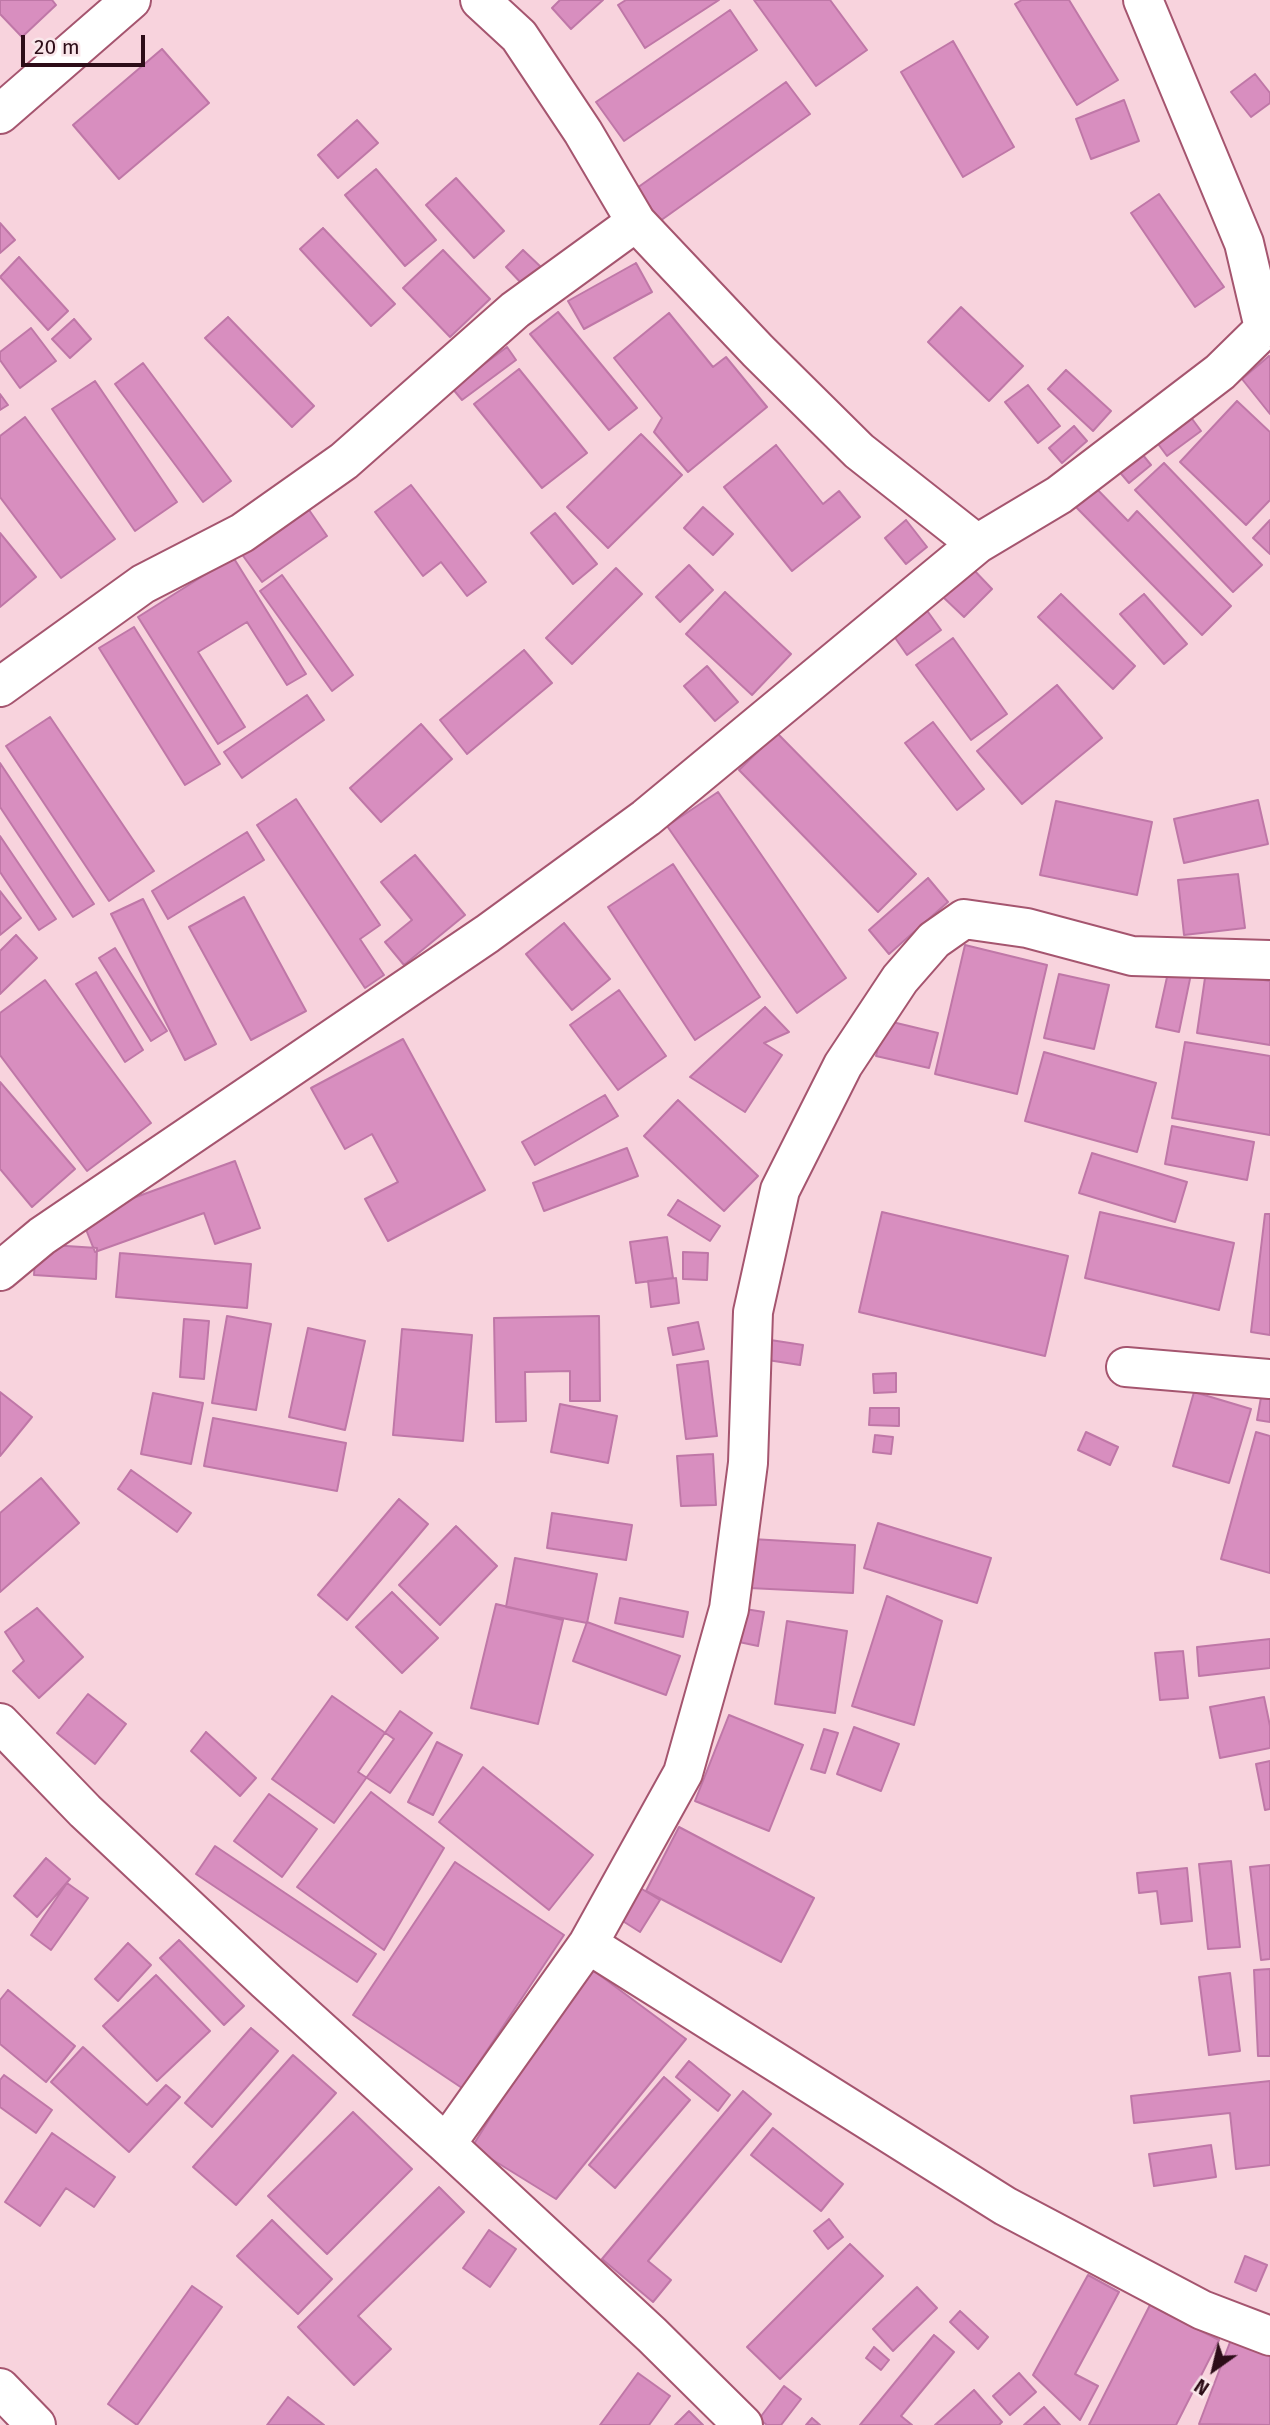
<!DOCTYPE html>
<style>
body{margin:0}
#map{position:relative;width:1270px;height:2425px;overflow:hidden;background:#f8d3dd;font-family:"Fira Sans",sans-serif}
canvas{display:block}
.north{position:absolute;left:1179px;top:2334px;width:70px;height:70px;-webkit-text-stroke:5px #f9e6ea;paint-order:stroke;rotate:214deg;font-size:19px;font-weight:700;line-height:28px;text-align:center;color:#2d0d18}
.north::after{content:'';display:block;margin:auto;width:24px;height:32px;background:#2d0d18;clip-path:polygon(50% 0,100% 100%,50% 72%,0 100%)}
.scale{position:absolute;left:21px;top:35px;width:124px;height:32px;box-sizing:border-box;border:4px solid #2d0d18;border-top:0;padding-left:9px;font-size:21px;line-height:24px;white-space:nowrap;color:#2d0d18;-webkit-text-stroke:5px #f9e6ea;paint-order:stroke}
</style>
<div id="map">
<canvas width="1270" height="2425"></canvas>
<div class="north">N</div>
<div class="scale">20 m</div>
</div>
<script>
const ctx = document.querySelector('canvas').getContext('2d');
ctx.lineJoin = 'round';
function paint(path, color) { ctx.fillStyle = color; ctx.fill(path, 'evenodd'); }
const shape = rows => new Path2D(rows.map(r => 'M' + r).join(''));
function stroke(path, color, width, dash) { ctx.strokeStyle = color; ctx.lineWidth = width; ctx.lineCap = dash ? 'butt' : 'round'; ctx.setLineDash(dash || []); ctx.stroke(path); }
const building = shape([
 [0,0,52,0,56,5,22,37,0,14,0,0],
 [560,0,603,0,571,29,552,8,560,0],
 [626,0,719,0,645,48,618,5,626,0],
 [754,0,830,0,867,50,816,86,754,0],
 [1022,0,1069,0,1118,80,1077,105,1015,4,1022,0],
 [730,10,757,50,624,141,596,102,730,10],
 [953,41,1014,147,963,177,901,72,953,41],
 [162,49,209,103,119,179,73,125,162,49],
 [1255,74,1270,93,1270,103,1251,117,1231,92,1255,74],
 [786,82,810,114,660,221,637,188,786,82],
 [1124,100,1139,141,1091,159,1076,119,1124,100],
 [357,120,378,143,338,178,318,155,357,120],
 [376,169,436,240,405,266,345,195,376,169],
 [456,178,504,231,474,258,426,205,456,178],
 [1159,194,1224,287,1195,307,1131,213,1159,194],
 [0,223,15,240,0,253,0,223],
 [323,228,395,304,371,326,300,249,323,228],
 [443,250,490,299,450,337,403,288,443,250],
 [523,250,542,268,524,286,506,267,523,250],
 [19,257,68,311,48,330,0,277,19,257],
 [636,263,652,292,584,329,568,301,636,263],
 [961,307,1023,366,989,401,928,342,961,307],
 [558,312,637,408,609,430,530,334,558,312],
 [669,313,713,367,726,357,767,407,688,472,654,432,662,418,614,358,669,313],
 [228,317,314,406,292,427,205,338,228,317],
 [74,319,91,339,70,358,52,339,74,319],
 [31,328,56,361,20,388,0,360,0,352,31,328],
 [507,347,516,360,462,400,452,388,507,347],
 [1269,356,1270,357,1270,414,1242,379,1269,356],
 [143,363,231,481,203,502,115,384,143,363],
 [519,369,587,453,542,488,474,404,519,369],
 [1066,370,1111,411,1093,431,1048,389,1066,370],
 [95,381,177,502,135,531,52,409,95,381],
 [1028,385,1060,426,1038,443,1005,402,1028,385],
 [0,394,8,405,0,410,0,394],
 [1237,401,1270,432,1270,500,1246,525,1180,462,1237,401],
 [1187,412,1201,431,1167,456,1153,437,1187,412],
 [25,417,115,539,61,578,0,497,0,436,25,417],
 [1074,426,1087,441,1062,463,1049,448,1074,426],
 [641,434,682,475,608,548,567,507,641,434],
 [1134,444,1151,465,1129,483,1111,462,1134,444],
 [776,445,823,504,839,491,860,517,792,571,724,487,776,445],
 [1164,463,1262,565,1233,592,1135,490,1164,463],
 [1091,483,1128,521,1137,511,1231,606,1202,635,1071,502,1091,483],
 [411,485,486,582,467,596,441,562,423,576,375,512,411,485],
 [307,507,327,536,262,582,241,553,307,507],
 [703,507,733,534,713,555,684,528,703,507],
 [555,513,597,564,573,584,531,533,555,513],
 [906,520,927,547,906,564,885,538,906,520],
 [1270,520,1270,554,1253,538,1270,520],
 [0,533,36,577,0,607,0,533],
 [233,557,306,674,287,685,247,622,198,652,245,727,218,744,138,617,233,557],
 [689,565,713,590,680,622,656,597,689,565],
 [971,567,992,589,964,617,942,596,971,567],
 [616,568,642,594,572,664,546,638,616,568],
 [282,575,353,675,332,691,260,591,282,575],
 [725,592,791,654,752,695,686,634,725,592],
 [1061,594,1135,666,1113,689,1038,617,1061,594],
 [1144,594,1187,644,1164,664,1120,614,1144,594],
 [923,605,941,630,907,655,889,629,923,605],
 [134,627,220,764,185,785,99,648,134,627],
 [953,638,1007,714,971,740,916,665,953,638],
 [524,650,552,683,467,754,440,720,524,650],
 [707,666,738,702,715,721,684,686,707,666],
 [1057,685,1102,738,1022,804,977,751,1057,685],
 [307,695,324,720,242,778,224,752,307,695],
 [50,717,154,871,109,901,6,746,50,717],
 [933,722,984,789,957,810,905,743,933,722],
 [421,724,452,759,381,822,350,788,421,724],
 [777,733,916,874,878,912,739,770,777,733],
 [0,763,94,904,73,917,0,807,0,763],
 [718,792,846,978,797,1013,667,826,718,792],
 [296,799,380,925,360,939,384,975,365,988,257,825,296,799],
 [1258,800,1268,844,1184,863,1174,819,1258,800],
 [1056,801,1152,822,1137,895,1040,875,1056,801],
 [247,832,264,860,168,919,152,891,247,832],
 [0,836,56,919,39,930,0,872,0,836],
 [415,855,465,915,404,965,385,942,412,920,381,882,415,855],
 [673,864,760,997,695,1040,608,907,673,864],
 [1238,874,1245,928,1184,935,1178,880,1238,874],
 [928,878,948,902,889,954,869,930,928,878],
 [0,891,21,918,0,935,0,891],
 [244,897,306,1011,251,1040,189,927,244,897],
 [143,899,216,1044,185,1060,111,914,143,899],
 [564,923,610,979,572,1010,526,954,564,923],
 [16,935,37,958,0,994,0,951,16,935],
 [965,945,1047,965,1017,1094,935,1074,965,945],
 [115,948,167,1031,151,1041,99,958,115,948],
 [1169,968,1191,974,1179,1032,1156,1027,1169,968],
 [1206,971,1270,981,1270,1045,1197,1033,1206,971],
 [96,972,143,1050,125,1062,76,984,96,972],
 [1059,974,1109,985,1094,1049,1044,1038,1059,974],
 [45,980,151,1123,87,1171,0,1055,0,1013,45,980],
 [619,990,666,1056,618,1090,570,1025,619,990],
 [765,1007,789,1032,764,1043,782,1055,745,1112,690,1077,765,1007],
 [884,1020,938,1033,929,1068,876,1056,884,1020],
 [403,1039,485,1190,388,1241,365,1199,398,1182,372,1134,345,1149,311,1088,403,1039],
 [1185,1042,1270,1056,1270,1135,1172,1118,1185,1042],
 [1044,1052,1156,1083,1137,1152,1025,1121,1044,1052],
 [0,1082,75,1169,32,1207,0,1169,0,1082],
 [605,1095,618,1116,535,1165,522,1142,605,1095],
 [678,1100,758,1176,724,1211,644,1136,678,1100],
 [1172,1126,1254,1142,1247,1180,1165,1164,1172,1126],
 [627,1148,638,1176,544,1211,533,1183,627,1148],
 [1092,1153,1187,1182,1175,1222,1079,1193,1092,1153],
 [235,1161,260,1228,215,1244,204,1213,95,1252,81,1217,235,1161],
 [678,1200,720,1226,710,1241,668,1215,678,1200],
 [882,1212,1068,1256,1045,1356,859,1312,882,1212],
 [1100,1212,1234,1243,1219,1310,1085,1278,1100,1212],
 [1265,1214,1270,1214,1270,1335,1251,1332,1265,1214],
 [667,1237,673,1278,636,1283,630,1242,667,1237],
 [36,1244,97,1248,96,1279,34,1275,36,1244],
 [683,1252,708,1253,707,1280,683,1279,683,1252],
 [120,1253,251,1264,247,1308,116,1297,120,1253],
 [676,1278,679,1303,651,1307,648,1281,676,1278],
 [227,1316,271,1324,256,1410,212,1403,227,1316],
 [599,1316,600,1401,570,1401,570,1371,525,1372,526,1421,496,1422,494,1318,599,1316],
 [184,1319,209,1321,204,1379,180,1377,184,1319],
 [698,1322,704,1349,673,1355,668,1328,698,1322],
 [308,1328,365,1341,345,1430,289,1417,308,1328],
 [402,1329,472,1335,463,1441,393,1435,402,1329],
 [764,1339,803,1345,800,1365,761,1359,764,1339],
 [708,1361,717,1436,686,1439,677,1365,708,1361],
 [896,1373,896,1392,874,1393,873,1374,896,1373],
 [1263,1386,1270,1387,1270,1422,1257,1420,1263,1386],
 [0,1392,32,1417,0,1456,0,1392],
 [1194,1392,1251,1409,1229,1483,1173,1466,1194,1392],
 [153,1393,203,1403,191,1464,141,1454,153,1393],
 [560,1404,617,1416,608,1463,551,1452,560,1404],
 [870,1408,899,1408,899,1426,869,1425,870,1408],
 [213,1418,346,1443,337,1491,204,1466,213,1418],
 [1086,1432,1118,1447,1110,1465,1078,1450,1086,1432],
 [1256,1432,1270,1436,1270,1573,1221,1559,1256,1432],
 [875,1435,893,1437,891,1454,873,1452,875,1435],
 [713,1454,716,1505,681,1506,677,1456,713,1454],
 [131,1470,191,1513,177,1532,118,1489,131,1470],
 [41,1478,79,1523,0,1592,0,1513,41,1478],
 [399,1499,428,1524,347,1620,318,1595,399,1499],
 [552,1513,632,1525,626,1560,547,1548,552,1513],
 [878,1523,991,1558,977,1603,864,1568,878,1523],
 [456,1526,497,1566,440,1625,399,1585,456,1526],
 [752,1539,855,1545,853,1593,749,1588,752,1539],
 [515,1558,597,1574,587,1623,506,1607,515,1558],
 [392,1592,438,1638,402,1673,356,1627,392,1592],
 [887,1596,942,1621,914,1725,852,1706,887,1596],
 [620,1598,688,1612,683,1637,615,1623,620,1598],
 [496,1604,563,1620,538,1724,471,1708,496,1604],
 [37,1608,83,1657,39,1698,13,1671,24,1661,5,1632,37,1608],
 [745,1609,764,1612,758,1646,739,1642,745,1609],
 [787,1621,847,1631,835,1713,775,1704,787,1621],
 [587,1622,680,1656,666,1695,573,1661,587,1622],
 [1270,1639,1270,1668,1199,1676,1197,1647,1270,1639],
 [1183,1651,1188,1698,1160,1700,1155,1653,1183,1651],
 [88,1694,126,1724,95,1764,57,1733,88,1694],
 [332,1696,394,1739,334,1823,272,1779,332,1696],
 [1264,1697,1270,1726,1270,1748,1220,1758,1210,1707,1264,1697],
 [400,1711,432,1733,390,1793,358,1772,400,1711],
 [729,1715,803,1745,769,1831,695,1801,729,1715],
 [854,1727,899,1744,881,1791,837,1774,854,1727],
 [824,1729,838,1733,825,1773,811,1769,824,1729],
 [206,1732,256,1778,240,1796,191,1751,206,1732],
 [437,1742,462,1755,433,1815,408,1802,437,1742],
 [1270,1761,1270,1809,1265,1810,1256,1764,1270,1761],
 [483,1767,593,1855,549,1910,439,1822,483,1767],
 [371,1792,444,1848,384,1950,297,1887,371,1792],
 [269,1794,317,1829,282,1877,234,1841,269,1794],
 [679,1827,814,1898,781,1962,646,1891,679,1827],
 [215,1846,376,1954,357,1982,196,1874,215,1846],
 [46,1858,70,1879,37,1917,14,1896,46,1858],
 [1231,1861,1240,1947,1208,1949,1199,1864,1231,1861],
 [455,1862,564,1935,462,2088,353,2015,455,1862],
 [1270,1865,1270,1959,1261,1960,1250,1867,1270,1865],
 [1187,1868,1192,1921,1161,1924,1157,1891,1139,1893,1137,1873,1187,1868],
 [67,1883,88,1898,51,1950,31,1935,67,1883],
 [637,1886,660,1900,640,1932,618,1918,637,1886],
 [179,1940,244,2006,224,2025,160,1958,179,1940],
 [128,1943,151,1965,118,2001,95,1979,128,1943],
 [586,1965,686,2039,556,2199,472,2147,586,1965],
 [1270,1969,1270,2056,1258,2056,1254,1970,1270,1969],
 [1230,1973,1240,2051,1209,2055,1199,1977,1230,1973],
 [156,1975,210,2031,157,2081,103,2026,156,1975],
 [8,1990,75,2046,46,2082,0,2044,0,2000,8,1990],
 [251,2028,278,2051,212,2127,185,2103,251,2028],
 [83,2047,147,2105,166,2085,180,2097,129,2152,51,2082,83,2047],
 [293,2055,336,2093,236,2205,193,2167,293,2055],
 [689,2061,730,2095,718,2111,676,2077,689,2061],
 [4,2075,52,2110,36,2133,0,2107,0,2080,4,2075],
 [664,2077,690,2100,615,2188,589,2165,664,2077],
 [1270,2081,1270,2165,1236,2169,1230,2113,1134,2123,1131,2096,1270,2081],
 [743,2091,771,2114,648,2261,671,2280,653,2302,602,2259,743,2091],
 [353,2112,412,2169,327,2254,268,2196,353,2112],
 [773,2128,843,2184,821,2211,751,2155,773,2128],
 [52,2133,115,2177,94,2207,66,2188,40,2226,5,2202,52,2133],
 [1211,2145,1216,2177,1154,2186,1149,2154,1211,2145],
 [439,2187,464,2212,358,2316,391,2349,354,2385,298,2327,439,2187],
 [829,2219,843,2237,828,2249,814,2231,829,2219],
 [272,2220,332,2279,298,2314,237,2256,272,2220],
 [489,2230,516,2249,490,2287,463,2268,489,2230],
 [850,2244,883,2276,780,2379,747,2347,850,2244],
 [1245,2256,1267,2265,1256,2291,1235,2282,1245,2256],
 [1088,2275,1119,2292,1075,2374,1098,2386,1080,2420,1033,2375,1088,2275],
 [192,2286,222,2307,137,2425,108,2404,192,2286],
 [917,2287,937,2308,893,2351,873,2329,917,2287],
 [1150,2305,1219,2340,1176,2425,1089,2425,1150,2305],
 [960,2311,988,2337,978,2349,950,2322,960,2311],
 [934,2335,954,2352,901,2416,912,2425,860,2425,934,2335],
 [1232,2337,1270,2352,1270,2425,1199,2424,1232,2337],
 [874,2347,889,2360,881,2370,866,2358,874,2347],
 [638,2373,670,2396,649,2425,600,2425,638,2373],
 [1019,2373,1036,2392,1010,2415,993,2396,1019,2373],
 [784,2386,801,2399,781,2425,767,2425,759,2419,784,2386],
 [974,2390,1002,2422,999,2425,935,2425,974,2390],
 [288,2397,324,2425,267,2425,288,2397],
 [1044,2407,1060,2425,1024,2425,1044,2407],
 [689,2411,703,2425,675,2425,689,2411],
 [812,2418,820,2425,806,2425,812,2418]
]);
const minor = shape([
 [480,0,519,36,583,132,636,222,758,351,859,451,977,544],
 [1143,0,1244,243,1264,328],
 [0,114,131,0],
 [0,687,143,584,242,533,344,461,515,310,636,222],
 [0,1271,42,1236,487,934,646,818,977,544,1059,495,1220,372,1270,323],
 [1126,1367,1270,1379],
 [0,1723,85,1811,266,1981,446,2144,652,2335,743,2425],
 [588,1944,1005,2206,1202,2310,1270,2336],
 [446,2144,588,1944,683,1773,729,1609,748,1463,753,1312,780,1190,843,1065,900,979,934,940,964,919,1027,928,1132,956,1270,960],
 [0,2388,36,2425]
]);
paint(building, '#d88ebf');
stroke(building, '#bf77a7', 2);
stroke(minor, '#a5556f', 42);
stroke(minor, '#fff', 38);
</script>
